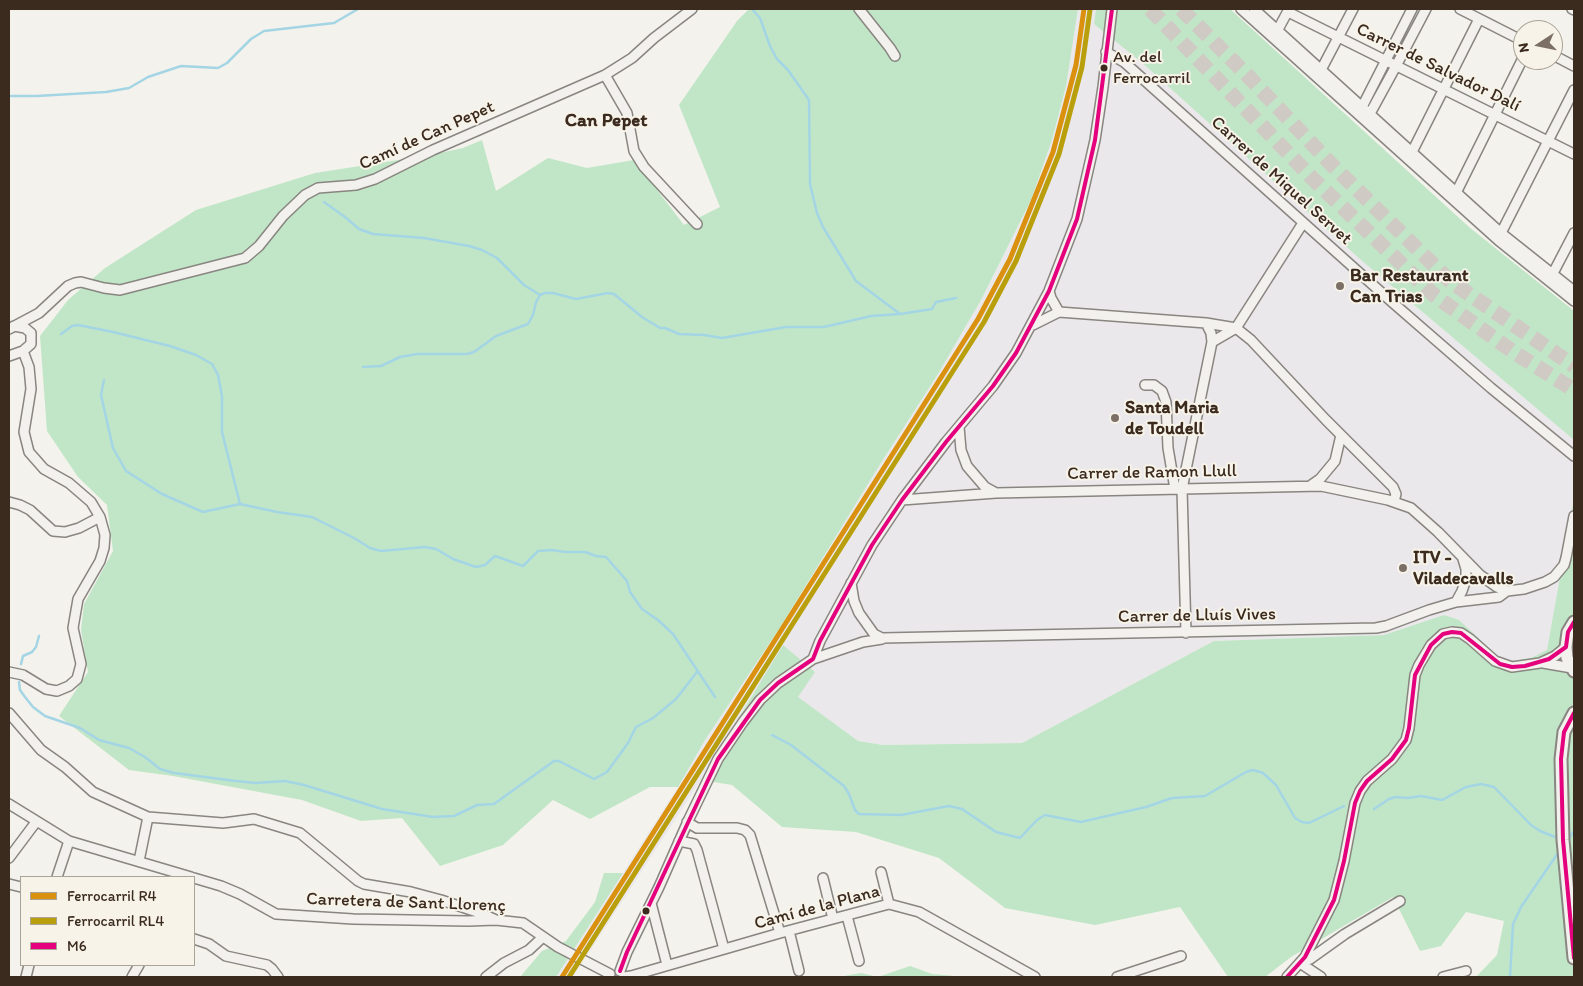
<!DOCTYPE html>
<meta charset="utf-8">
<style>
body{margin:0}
#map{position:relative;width:1583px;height:986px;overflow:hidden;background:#f4f2ec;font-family:Itim,sans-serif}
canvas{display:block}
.frame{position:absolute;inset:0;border:10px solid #3b2a1e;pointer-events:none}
.legend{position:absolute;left:20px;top:876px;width:175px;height:90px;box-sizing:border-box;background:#f7f3e8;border:1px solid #aca397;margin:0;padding:6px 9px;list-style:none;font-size:15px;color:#3b2a1e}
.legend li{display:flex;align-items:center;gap:10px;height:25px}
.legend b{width:25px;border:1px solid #aca397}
.north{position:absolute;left:1513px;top:20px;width:50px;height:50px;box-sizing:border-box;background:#f7f3e8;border:1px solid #aca397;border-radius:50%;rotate:259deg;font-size:14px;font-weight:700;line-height:20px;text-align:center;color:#3b2a1e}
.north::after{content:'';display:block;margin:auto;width:18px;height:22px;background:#7c7066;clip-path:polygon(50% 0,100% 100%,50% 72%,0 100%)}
</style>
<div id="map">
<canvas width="1583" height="986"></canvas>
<div class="frame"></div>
<ul class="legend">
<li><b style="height:6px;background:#da9110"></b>Ferrocarril R4</li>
<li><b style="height:6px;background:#ba9f0c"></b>Ferrocarril RL4</li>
<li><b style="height:6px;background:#e5007d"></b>M6</li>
</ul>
<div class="north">N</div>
</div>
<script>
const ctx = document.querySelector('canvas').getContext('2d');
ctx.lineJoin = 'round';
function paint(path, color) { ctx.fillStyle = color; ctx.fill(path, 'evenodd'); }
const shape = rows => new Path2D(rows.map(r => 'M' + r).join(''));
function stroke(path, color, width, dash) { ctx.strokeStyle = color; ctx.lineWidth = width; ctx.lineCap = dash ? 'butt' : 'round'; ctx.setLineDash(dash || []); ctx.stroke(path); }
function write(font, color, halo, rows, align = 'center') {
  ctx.font = font + ' Itim,sans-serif'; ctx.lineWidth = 4; ctx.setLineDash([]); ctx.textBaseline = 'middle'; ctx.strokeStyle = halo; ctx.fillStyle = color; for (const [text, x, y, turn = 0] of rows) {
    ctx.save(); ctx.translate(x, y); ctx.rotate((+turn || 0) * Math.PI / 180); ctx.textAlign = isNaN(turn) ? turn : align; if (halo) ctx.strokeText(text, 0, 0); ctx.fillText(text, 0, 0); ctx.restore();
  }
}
const built = shape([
 [1078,9,1096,9,1094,24,1140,61,1361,260,1574,440,1574,498,1547,651,1531,658,1512,661,1499,657,1487,645,1444,615,1384,635,1214,641,1022,743,883,745,858,741,797,697,755,690,701,780,573,977,556,977,678,787,705,740,781,626,879,466,938,374,981,300,1031,200,1052,140,1066,86]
]);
const green = shape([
 [749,9,1078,9,1066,86,1052,140,1031,200,981,300,938,374,879,466,781,626,705,740,678,787,650,787,590,819,553,800,503,845,440,866,402,818,361,821,302,800,173,776,129,770,59,716,88,672,81,630,84,604,113,551,107,505,78,477,47,431,40,336,68,300,105,268,196,210,315,173,430,155,463,148,482,140,496,191,548,158,587,168,634,160,684,225,720,207,679,105,737,21],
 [1096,9,1230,9,1469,227,1574,311,1574,440,1361,260,1140,61,1094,24],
 [1574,498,1574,977,1476,977,1497,955,1504,921,1466,912,1441,946,1420,951,1393,897,1291,957,1265,977,1228,977,1180,907,1095,925,1005,908,939,858,856,832,782,827,732,785,701,780,783,645,815,672,798,697,858,741,883,745,1022,743,1214,641,1384,635,1444,615,1459,620,1499,657,1512,661,1531,658,1547,650],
 [604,873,623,873,556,977,520,977,542,951,566,941,595,902],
 [910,966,932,974,966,977,838,977,861,973,878,977]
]);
const stream = shape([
 [752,9,760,18,770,46,777,59,788,70,809,100,810,184,817,213,823,227,856,281,900,314,932,309,936,302,956,298],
 [9,96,37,96,106,92,129,88,148,77,181,66,218,68,227,63,251,39,264,31,334,23,358,9],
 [324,202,345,217,359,229,373,234,424,238,469,246,482,250,497,258,524,285,540,295],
 [61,334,72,326,78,325,113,332,170,346,196,355,212,364,218,375,222,396,222,432,240,504,277,512,312,517,354,538,370,548,381,551,425,547,436,549,453,559,476,567,485,565,495,556,523,566,538,551,552,550,565,552,585,552,596,556,606,557,627,581,630,592,642,609,658,620,673,634,715,697],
 [363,367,381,366,400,357,417,354,467,354,474,352,496,336,528,324,533,315,536,302,540,295,545,293,553,293,576,299,608,293,614,294,642,317,660,328,665,328,679,334,704,335,722,338,786,327,824,327,871,316,900,314],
 [104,380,101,395,113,448,126,471,162,494,203,512,240,504],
 [21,664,23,656,32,652,36,647,39,636],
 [19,682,20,690,25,697,33,707,45,716,80,728,99,740,129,748,145,757,160,769,174,773,236,781,256,783,285,781,304,785,382,809,433,817,454,816,477,805,494,804,554,761,559,761,594,779,607,772,628,743,636,727,653,718,676,699,697,672],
 [772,735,791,745,844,786,849,794,855,810,859,814,901,815,949,806,962,809,996,832,1020,838,1037,820,1045,815,1081,822,1146,807,1172,798,1205,796,1246,772,1253,770,1263,773,1276,785,1295,818,1302,822,1309,823,1344,806],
 [1374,809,1389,799,1395,797,1408,798,1421,796,1442,800,1466,787,1481,784,1494,787,1531,825,1540,831,1560,839],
 [1568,840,1574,831],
 [1510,977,1513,924,1521,907,1560,850]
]);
const highwayTunnel = shape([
 [1150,9,1312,178,1435,296,1515,353,1574,390],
 [1181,9,1248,76,1330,163,1450,281,1574,366]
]);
const street = shape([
 [859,9,890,48,895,56],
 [1241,9,1498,240,1574,301],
 [1254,9,1501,233,1574,291],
 [1460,9,1523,41],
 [1572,9,1574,10],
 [1288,12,1574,154],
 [1275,35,1289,9],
 [1106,52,1124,62,1392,302,1491,388,1574,456],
 [1553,55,1574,66],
 [1321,70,1353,9],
 [605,75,627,113,634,151,644,167,697,224],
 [1360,111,1412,9],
 [1367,119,1396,66,1426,9],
 [1412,152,1479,19],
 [1454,197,1523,58],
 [1499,237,1574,90],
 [1550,279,1574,233],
 [1049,291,1051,298,1059,312],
 [1033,325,1059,312,1206,323,1236,328,1251,340,1326,420,1393,487,1396,494,1394,501],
 [9,329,39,313,68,286,75,283,81,282,104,288,120,290,245,258,259,246,283,216,305,195,318,188,356,185,375,179,433,150,605,75,632,58,654,38,692,9],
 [1212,342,1236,328,1303,223],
 [9,356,23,351,31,344,31,333,25,328,14,326],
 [1145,385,1154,385,1162,391,1166,402,1168,448,1175,489],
 [959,427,961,450,967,466,985,487,996,493],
 [1310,486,1320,479,1335,461,1341,435],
 [902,500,996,493,1321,486,1388,500,1411,508,1438,532,1480,575,1497,587,1507,591,1524,589,1545,582,1554,577,1564,565,1566,558,1574,516],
 [9,502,20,505,30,510,53,531,65,532,79,528,100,517],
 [851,583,854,601,859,613,874,634,882,638,1376,628,1386,626,1429,610,1456,602,1499,597,1507,591],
 [1456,602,1462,591,1466,579,1466,569,1463,559],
 [1186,633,1182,489,1212,342,1211,333,1206,323],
 [813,659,820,641,872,545,902,500,946,442,993,386,1016,353,1049,291,1077,219,1095,140,1103,87,1112,9],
 [1543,663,1572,668],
 [9,672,23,675,46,689,57,691,69,686,77,679,81,664,73,628,78,599,100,561,104,548,105,535,100,517,91,502,69,483,44,469,29,452,24,432,31,389,29,367,23,351],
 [9,713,41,750,65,767,93,792,148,817,223,823,254,819,300,833,358,881,364,884,411,892,441,900,483,914,496,920],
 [9,804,69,841,191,877],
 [687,822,697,828,737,828,745,830,750,835,780,933],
 [679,841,694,844,697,850,724,949],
 [9,858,36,822],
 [139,861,148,817],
 [881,872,889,904],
 [57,877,69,841],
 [194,878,221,886,240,894,276,914,353,919,468,921,496,920,523,923,558,947,610,974],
 [823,878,833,919],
 [9,884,21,887],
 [651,903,667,965],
 [847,916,859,961],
 [789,931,799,971],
 [194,939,209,944,226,956,267,965,272,969,278,977],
 [1300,963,1310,959,1345,934,1400,901],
 [1300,963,1321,977],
 [620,971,627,952,659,887,689,819,718,759,743,722,760,700,778,683,813,659,863,642,882,639],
 [26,977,29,965],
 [132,977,139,965],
 [486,977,504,963,529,950,543,937],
 [624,977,631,976,780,933,889,904,919,912,1035,977],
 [1117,977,1181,956],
 [1287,977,1305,957,1334,900,1344,861,1355,803,1360,791,1367,781,1392,759,1406,740,1409,728,1415,675,1419,665,1431,645,1443,634,1452,632,1461,633,1470,639,1495,661,1512,667,1540,663,1555,656,1566,647],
 [1443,977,1466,971]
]);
const secondary = shape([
 [1574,622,1568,632,1566,647,1567,658,1574,671],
 [1574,713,1564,732,1561,759,1563,840,1574,958]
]);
const bus1 = shape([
 [813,659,820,641,872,545,902,500,946,442,993,386,1016,353,1049,291,1077,219,1095,140,1112,9],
 [1574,713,1564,732,1561,759,1563,840,1574,958],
 [620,971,627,952,718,759,760,700,778,683,813,659],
 [1287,977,1305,957,1334,900,1344,861,1355,803,1360,791,1367,781,1392,759,1406,740,1409,728,1415,675,1431,645,1443,634,1452,632,1461,633,1500,664,1512,667,1525,666,1549,659,1566,647,1568,632,1574,622]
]);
const rail1 = shape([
 [562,977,978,319,1010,259,1053,152,1076,65,1084,9]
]);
const rail2 = shape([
 [569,977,984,322,1016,261,1059,154,1082,67,1090,10]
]);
const markers = [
 [1104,68,4.5,"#3b2a1e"],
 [1340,286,5,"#7c7066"],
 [1115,418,5,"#7c7066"],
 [1403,568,5,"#7c7066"],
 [646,911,4.5,"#3b2a1e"]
];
const busNames = [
 ["Av. del",1113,58],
 ["Ferrocarril",1113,79]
];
const streetNames = [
 ["Carrer de Salvador Dalí",1438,68,26],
 ["Camí de Can Pepet",427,136,-24],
 ["Carrer de Miquel Servet",1281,181,42],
 ["Carrer de Ramon Llull",1152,473,-1],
 ["Carrer de Lluís Vives",1197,616,-1],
 ["Carretera de Sant Llorenç",406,903,2],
 ["Camí de la Plana",817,908,-15]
];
const poiNames = [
 ["Bar Restaurant",1350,276],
 ["Can Trias",1350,297],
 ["Santa Maria",1125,408],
 ["de Toudell",1125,429],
 ["ITV -",1413,558],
 ["Viladecavalls",1413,579]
];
const neighbourhoodNames = [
 ["Can Pepet",606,121]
];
paint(built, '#eae8ea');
paint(green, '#c1e6c7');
stroke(stream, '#a4d5e5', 2.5);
stroke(highwayTunnel, '#cfcac3', 15, [15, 8]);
stroke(street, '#898580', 12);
stroke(secondary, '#898580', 15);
stroke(street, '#f2f1ed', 9);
stroke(secondary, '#f2f1ed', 11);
stroke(bus1, '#e5007d', 4);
stroke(rail1, '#da9110', 5);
stroke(rail2, '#ba9f0c', 5);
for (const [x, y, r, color] of markers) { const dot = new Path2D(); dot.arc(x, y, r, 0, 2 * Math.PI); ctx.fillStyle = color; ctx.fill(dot); stroke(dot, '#f7f3e8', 2); }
write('17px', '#3b2a1e', '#f7f3e8', busNames, 'left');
write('18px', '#3b2a1e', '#f7f3e8', streetNames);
write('bold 18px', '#3b2a1e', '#f7f3e8', poiNames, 'left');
write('bold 19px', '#3b2a1e', '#f7f3e8', neighbourhoodNames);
</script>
